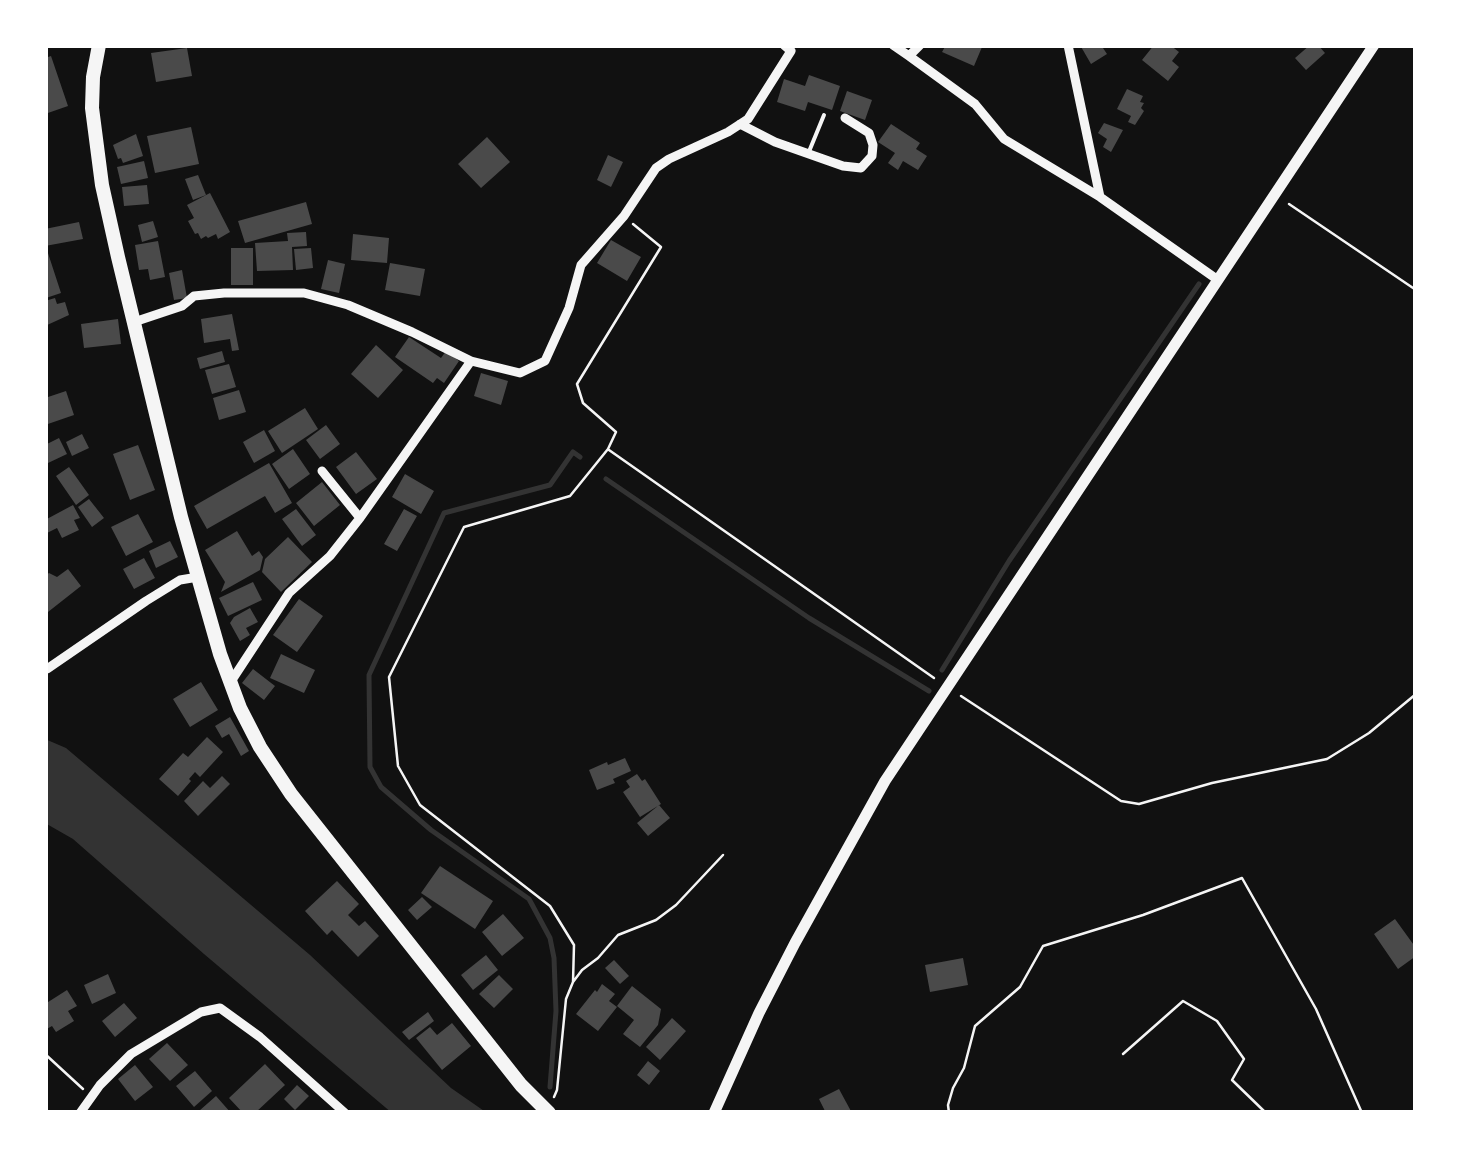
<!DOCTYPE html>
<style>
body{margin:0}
#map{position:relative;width:1461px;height:1158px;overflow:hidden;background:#111;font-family:Inter,sans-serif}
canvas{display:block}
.frame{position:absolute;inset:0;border:48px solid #fff;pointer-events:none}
</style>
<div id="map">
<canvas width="1461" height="1158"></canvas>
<div class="frame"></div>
</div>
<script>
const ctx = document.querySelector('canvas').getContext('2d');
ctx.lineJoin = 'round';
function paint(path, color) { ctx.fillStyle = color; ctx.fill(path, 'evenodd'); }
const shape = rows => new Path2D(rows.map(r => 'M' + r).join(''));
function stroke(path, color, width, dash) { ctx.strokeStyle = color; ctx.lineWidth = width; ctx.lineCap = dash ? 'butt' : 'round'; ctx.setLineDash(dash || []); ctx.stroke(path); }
const water = shape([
 [45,739,66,748,310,955,451,1088,487,1113,392,1113,204,954,73,839,45,823]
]);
const stream = shape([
 [606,479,809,618,929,691],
 [942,670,1009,561,1199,284],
 [550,1087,556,1011,554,958,550,938,529,899,431,830,381,787,370,767,369,675,444,513,550,485,573,452,580,457]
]);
const building = shape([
 [946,45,976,45,982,47,974,66,942,52],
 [1080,45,1101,45,1107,54,1091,64],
 [1154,45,1170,45,1179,52,1172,61,1179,67,1168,81,1142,60],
 [1310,45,1318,45,1325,53,1306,70,1295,58],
 [187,48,192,76,156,82,151,53],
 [51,56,68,106,45,114,45,58],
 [809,75,840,86,832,110,808,102,805,111,777,102,784,79,805,86],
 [1127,89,1143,96,1140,102,1144,103,1141,108,1144,111,1135,125,1128,122,1131,116,1117,109],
 [847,91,872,100,865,120,840,111],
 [1104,123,1123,130,1111,152,1103,147,1107,139,1098,133],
 [891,124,920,143,916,149,927,156,918,170,903,161,898,170,888,163,895,153,878,142],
 [191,127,199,164,155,173,147,136],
 [136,134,143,156,123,163,121,158,118,159,113,145],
 [487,137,510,162,481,188,458,164],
 [608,155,623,162,611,187,597,180],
 [144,161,148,178,121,184,117,167],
 [198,175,206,195,193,200,185,179],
 [147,185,149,204,124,206,122,187],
 [210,193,230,232,218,239,216,234,208,238,206,236,201,239,198,233,195,234,188,221,194,218,187,205],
 [306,202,312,224,245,243,238,221],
 [153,221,158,237,142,242,138,225],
 [79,222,83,239,45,246,45,229],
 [306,232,307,246,292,247,293,270,257,271,255,243,288,241,287,233],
 [353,234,389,238,387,263,351,260],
 [611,240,641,257,627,281,597,263],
 [158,241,165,277,150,280,148,269,139,270,135,245],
 [46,247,61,293,46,298,45,294],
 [231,248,253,248,253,285,231,285],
 [311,248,313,268,296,270,294,249],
 [328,260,345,264,339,293,321,289],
 [390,263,425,269,420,296,385,290],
 [182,270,187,298,174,300,169,273],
 [55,298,57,304,65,302,69,315,45,326,45,301],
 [232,314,239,350,232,351,230,339,204,343,201,319],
 [118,319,121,344,84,348,81,324],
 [409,337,441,358,446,351,459,361,444,383,437,378,433,383,395,357],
 [376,345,403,370,378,398,351,374],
 [222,351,225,362,200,369,197,358],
 [229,364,236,387,212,394,205,370],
 [481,373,508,381,501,405,474,396],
 [239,390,246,412,219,420,213,398],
 [66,391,74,415,45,425,45,398],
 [305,408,318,429,282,453,268,431],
 [326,425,340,444,320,459,306,440],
 [264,430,275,451,254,463,243,442],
 [82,434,89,448,72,456,66,442],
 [59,438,67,454,48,463,45,457,45,445],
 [138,445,155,490,130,500,113,454],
 [293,449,310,474,289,489,272,464],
 [356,452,377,479,356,494,336,467],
 [269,463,292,503,275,513,265,496,207,529,194,506],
 [69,467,89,495,76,505,56,476],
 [405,474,434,491,421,514,392,497],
 [322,482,340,505,314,526,296,503],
 [89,499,104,518,92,527,78,507],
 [73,505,80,518,74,520,79,530,62,538,57,528,45,534,45,520],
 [296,509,316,535,302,546,282,519],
 [404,509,417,516,397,551,384,544],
 [138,514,153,542,126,556,111,527],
 [237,531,252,556,259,551,263,557,260,570,221,592,225,582,205,550],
 [288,537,312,562,281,592,262,572,265,559],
 [170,541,178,557,156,568,149,551],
 [144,558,155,578,134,589,123,569],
 [68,569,81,586,48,612,45,609,45,576,49,573,57,577],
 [253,582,262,600,228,616,219,598],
 [299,599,323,616,297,652,273,635],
 [250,608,258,622,246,628,250,635,240,641,230,623,234,617],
 [281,654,315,670,304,693,270,678],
 [253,669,275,686,264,700,242,683],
 [201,682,218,710,190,727,173,699],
 [230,717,249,751,241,756,229,734,222,738,215,726],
 [207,737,223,752,200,777,195,772,189,779,191,781,178,796,159,779,183,753,188,757],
 [625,758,631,771,613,779,615,783,597,790,589,770,607,762,608,765],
 [637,774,642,781,645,779,661,804,640,817,623,792,630,787,626,781],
 [222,776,230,784,198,816,184,801,203,781,210,788],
 [659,805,670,818,648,836,637,823],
 [440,866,493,901,475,929,421,893],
 [337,881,359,904,348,915,359,926,365,921,379,936,358,957,332,930,327,935,305,911],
 [422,897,432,907,417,920,408,910],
 [503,914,524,938,502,956,482,932],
 [1395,919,1416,948,1416,956,1398,969,1374,934],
 [486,955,498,970,473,990,461,975],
 [963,958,968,985,930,992,925,965],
 [614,960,629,976,620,984,605,968],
 [108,974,116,993,92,1004,84,985],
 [499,975,513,989,494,1008,479,994],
 [602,984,615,994,609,1001,617,1007,598,1031,576,1014,595,990,597,992],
 [632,986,661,1009,658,1025,640,1047,623,1034,634,1020,617,1006],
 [67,990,77,1006,68,1011,74,1021,56,1032,52,1026,45,1030,45,1004],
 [124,1003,137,1018,115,1037,102,1021],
 [428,1012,434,1021,409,1040,402,1032],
 [672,1018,686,1031,660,1060,646,1047],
 [452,1023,471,1046,442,1070,416,1038,430,1027,437,1035],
 [167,1043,188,1065,170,1081,149,1059],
 [648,1061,660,1071,649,1085,637,1075],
 [265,1064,285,1085,255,1113,243,1113,229,1098],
 [135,1065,153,1087,135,1101,118,1079],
 [195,1071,212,1091,194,1107,176,1086],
 [297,1085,309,1096,295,1110,284,1099],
 [839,1089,852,1113,826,1113,819,1099],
 [216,1096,231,1113,201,1113,199,1111]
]);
const path = shape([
 [1289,204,1416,290],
 [609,450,934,678],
 [961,696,1121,801,1139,804,1212,783,1327,759,1369,733,1416,694],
 [573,982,574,945,550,906,420,805,398,766,389,677,464,527,570,496,608,449,616,432,583,403,577,384,661,247,633,224],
 [45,1054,83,1089],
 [1123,1054,1183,1001,1217,1021,1244,1059,1232,1080,1266,1113],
 [554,1097,557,1090,566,999,573,982,582,970,598,958,618,935,656,920,676,905,723,855],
 [949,1113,948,1105,953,1088,964,1068,975,1026,1020,987,1043,946,1143,915,1242,878,1316,1009,1362,1113]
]);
const service = shape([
 [808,154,824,115]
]);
const minor = shape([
 [893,45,909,56,920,45],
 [1068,45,1100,197],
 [909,56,975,104,1004,139,1100,197,1218,280],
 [740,124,775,142,843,166,861,168,872,156,873,145,869,133,845,118],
 [134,322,182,306,194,296,224,293,304,293,348,305,412,332,471,361],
 [322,471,360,518],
 [47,669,146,601,180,580,198,577],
 [230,683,289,593,330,556,360,518,471,361,520,373,545,361,569,308,581,265,624,216,656,168,669,159,728,132,748,119,791,51,784,45],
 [80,1113,100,1085,131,1054,201,1012,220,1008,260,1037,345,1113]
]);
const tertiary = shape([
 [714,1113,759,1013,795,943,885,781,1374,45]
]);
const primary = shape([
 [99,45,93,77,92,108,102,185,118,257,181,517,220,654,240,708,260,747,291,794,521,1085,549,1113]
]);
paint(water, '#333');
stroke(stream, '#333', 5);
paint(building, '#4a4a4a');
stroke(path, '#f5f5f5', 2.5);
stroke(service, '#f5f5f5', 4);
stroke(minor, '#f5f5f5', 9);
stroke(tertiary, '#f5f5f5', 11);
stroke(primary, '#f5f5f5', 14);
</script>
